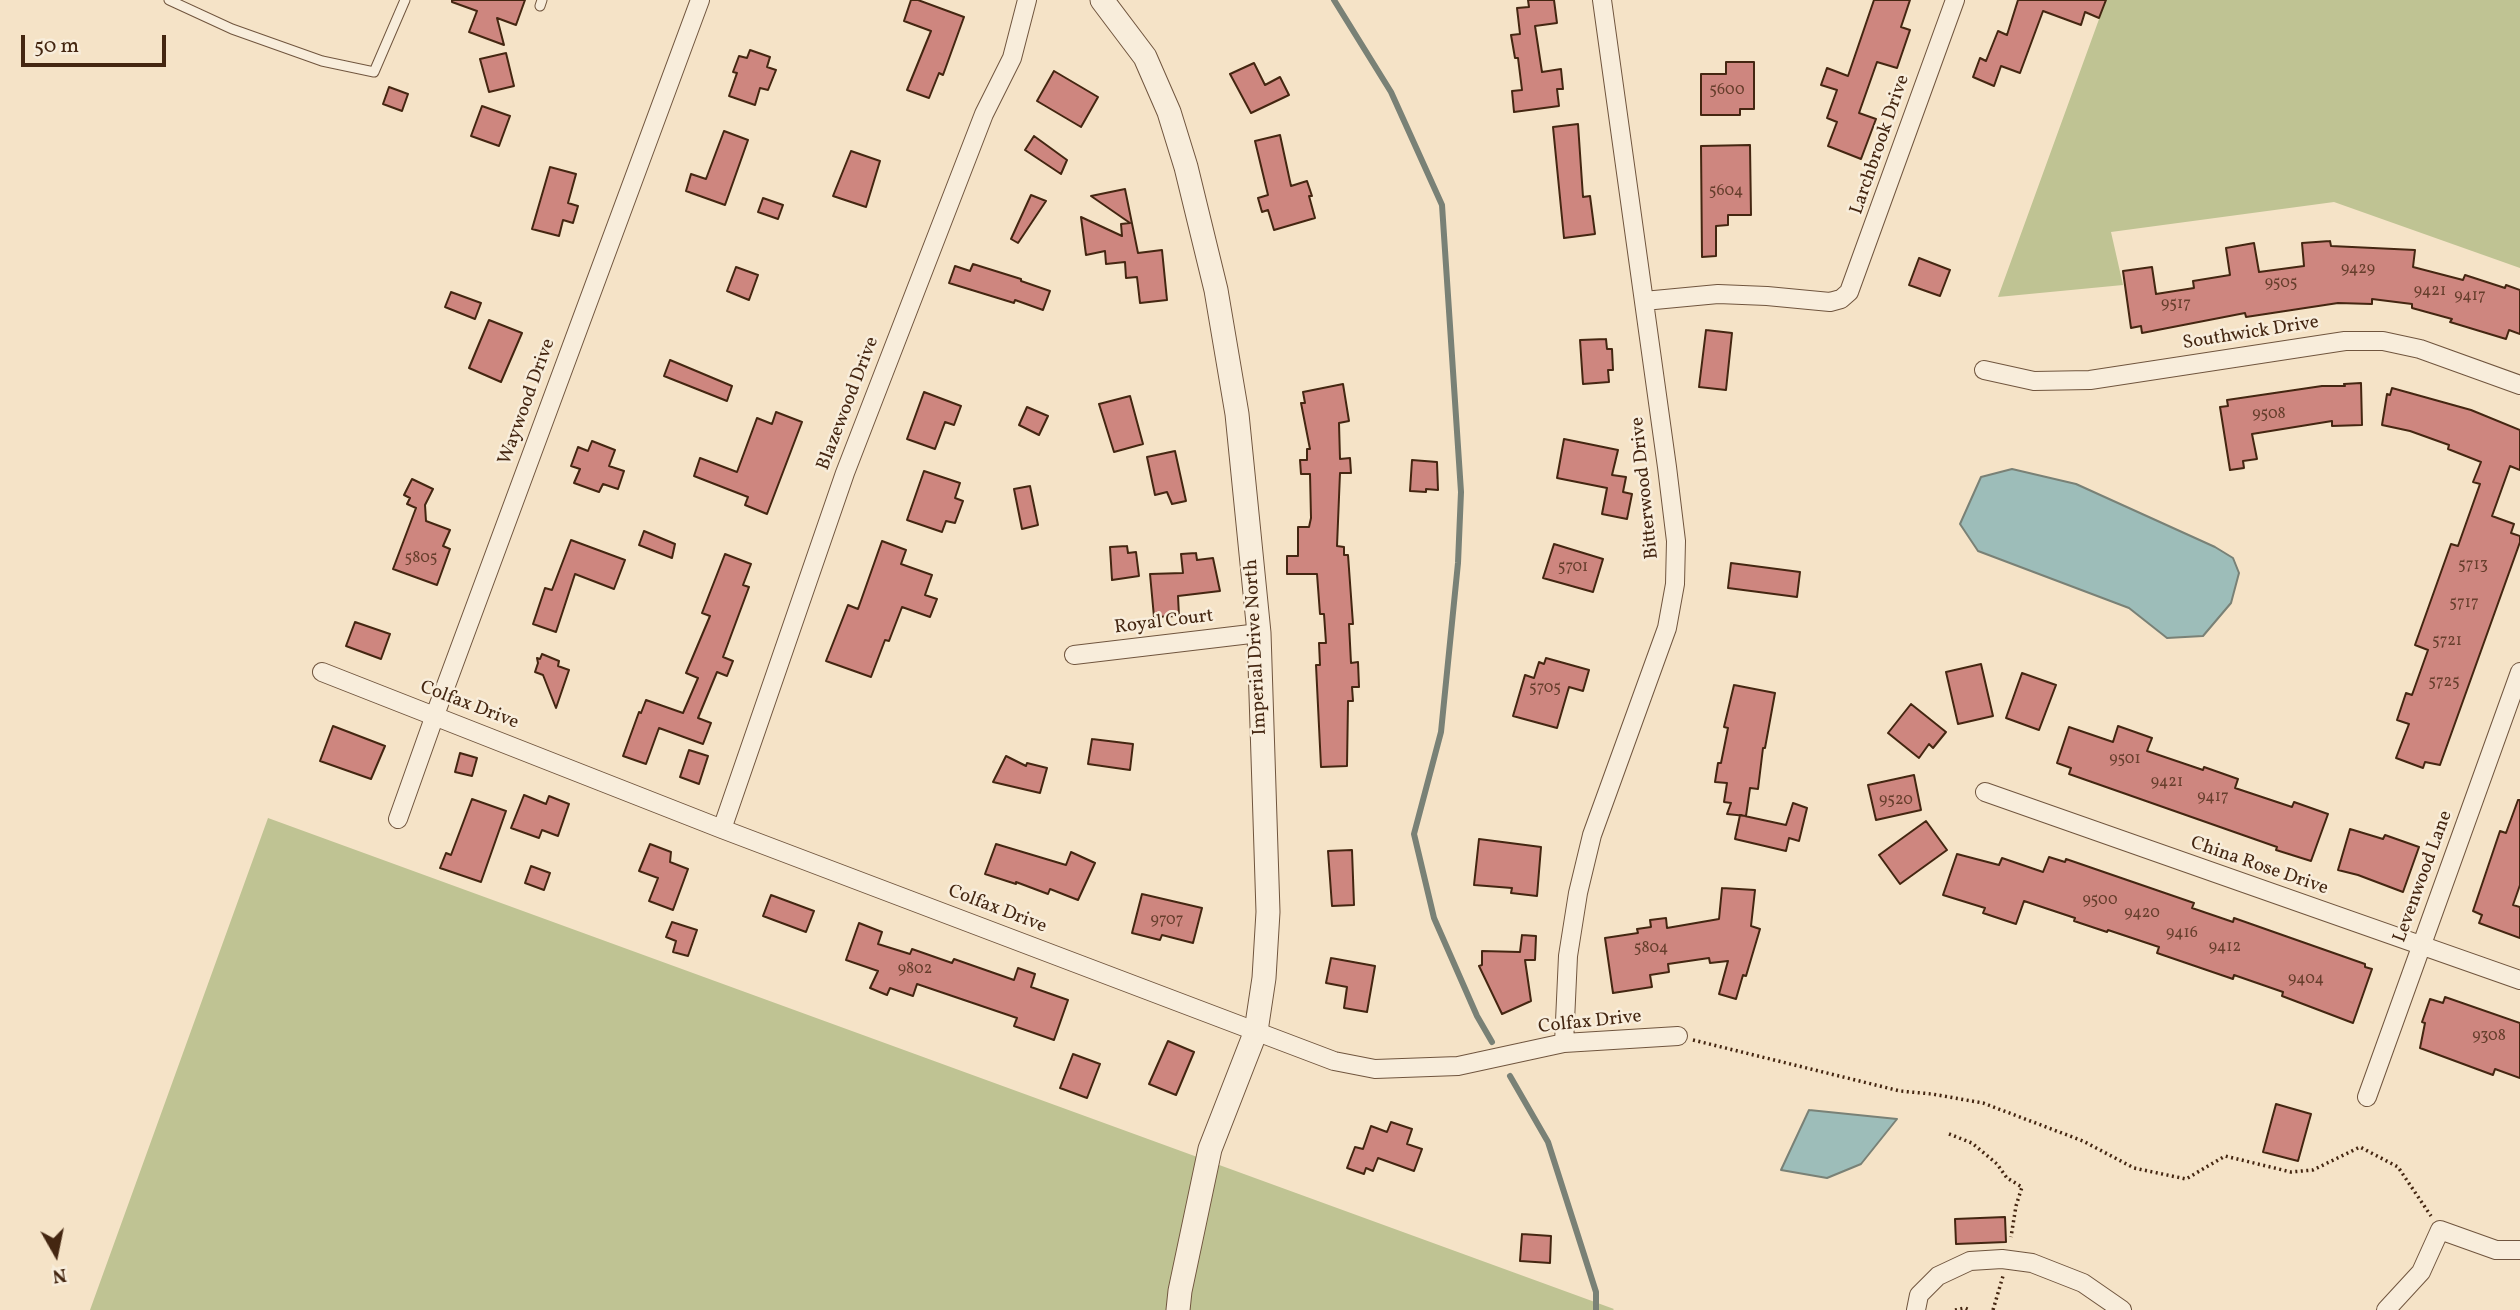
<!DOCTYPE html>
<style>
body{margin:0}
#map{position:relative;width:2520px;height:1310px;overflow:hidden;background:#f5e3c7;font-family:Vollkorn,serif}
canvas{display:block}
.north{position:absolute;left:21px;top:1219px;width:70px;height:70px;-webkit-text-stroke:5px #f8eddb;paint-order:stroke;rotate:171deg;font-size:19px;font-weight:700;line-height:28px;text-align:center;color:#442611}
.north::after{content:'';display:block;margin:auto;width:24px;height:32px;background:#442611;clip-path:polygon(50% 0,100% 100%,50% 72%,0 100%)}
.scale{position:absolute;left:21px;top:35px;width:145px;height:32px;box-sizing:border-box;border:4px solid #442611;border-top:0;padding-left:9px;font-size:21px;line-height:24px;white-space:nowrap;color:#442611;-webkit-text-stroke:5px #f8eddb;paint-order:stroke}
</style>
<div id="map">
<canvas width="2520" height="1310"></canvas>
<div class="north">N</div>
<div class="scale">50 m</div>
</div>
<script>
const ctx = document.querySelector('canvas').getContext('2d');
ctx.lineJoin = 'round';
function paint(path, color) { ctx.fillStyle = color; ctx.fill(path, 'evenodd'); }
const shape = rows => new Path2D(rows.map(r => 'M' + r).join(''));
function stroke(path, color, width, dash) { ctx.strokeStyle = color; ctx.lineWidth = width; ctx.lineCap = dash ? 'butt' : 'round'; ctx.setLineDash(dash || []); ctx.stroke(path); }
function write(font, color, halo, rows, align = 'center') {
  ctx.font = font + ' Vollkorn,serif'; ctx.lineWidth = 5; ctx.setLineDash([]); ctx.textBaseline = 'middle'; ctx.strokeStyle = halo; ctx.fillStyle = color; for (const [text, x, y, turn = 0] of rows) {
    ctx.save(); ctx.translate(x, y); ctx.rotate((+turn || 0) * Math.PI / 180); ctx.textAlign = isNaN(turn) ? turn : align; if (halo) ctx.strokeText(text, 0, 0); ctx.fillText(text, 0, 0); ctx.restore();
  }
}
const green = shape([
 [2106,0,2520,0,2520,268,2334,202,2111,232,2123,285,1998,297],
 [268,818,1614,1309,1613,1310,90,1310]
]);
const water = shape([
 [2012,469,2076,484,2215,547,2233,558,2239,573,2231,603,2203,636,2167,638,2129,608,1978,551,1960,524,1981,477,2012,469],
 [1809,1110,1897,1119,1861,1164,1827,1178,1781,1170,1809,1110]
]);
const stream = shape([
 [1334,0,1391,92,1442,205,1461,492,1458,563,1441,732,1414,834,1434,918,1477,1016,1492,1042],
 [1510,1076,1548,1142,1596,1292,1596,1310]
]);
const building = shape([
 [452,0,525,0,516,25,497,18,504,45,469,32,477,11,452,2,452,0],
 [911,0,918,0,964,17,943,75,939,73,929,98,907,90,931,31,904,21,911,0],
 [1528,0,1554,0,1557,23,1535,26,1542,72,1561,69,1563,89,1557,89,1559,106,1514,112,1512,91,1522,90,1518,58,1515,58,1511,35,1520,34,1517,8,1529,7,1528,0],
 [1874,0,1910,0,1901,27,1910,30,1897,68,1877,62,1859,113,1876,119,1861,159,1828,146,1837,122,1827,118,1837,90,1821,85,1827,68,1848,76,1874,0],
 [2018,0,2106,0,2099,18,2085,12,2081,25,2043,11,2020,73,2001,66,1994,86,1973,77,1980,58,1986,61,1998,31,2007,35,2018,0],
 [750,50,770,57,767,67,776,70,768,90,760,88,755,105,729,96,737,73,733,72,739,56,747,58,750,50],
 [506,53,514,86,489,92,480,59,506,53],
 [1726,62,1754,62,1754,109,1740,109,1740,115,1701,115,1701,74,1726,74,1726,62],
 [1254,63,1265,85,1280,77,1289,95,1251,113,1230,74,1254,63],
 [1054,71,1098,97,1081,127,1037,101,1054,71],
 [389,87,408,94,402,111,383,104,389,87],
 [482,106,510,116,499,146,471,136,482,106],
 [1578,124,1583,197,1590,196,1595,234,1564,238,1553,127,1578,124],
 [724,131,748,140,725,205,686,191,691,174,706,179,724,131],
 [1280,135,1291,186,1307,181,1312,196,1309,196,1315,218,1274,230,1268,210,1262,212,1258,198,1268,195,1255,141,1280,135],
 [1034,136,1067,160,1061,174,1025,150,1034,136],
 [1750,145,1751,215,1728,215,1728,225,1716,226,1716,256,1702,257,1701,146,1750,145],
 [851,151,880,161,866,207,833,196,851,151],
 [550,167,576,174,568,203,578,206,573,223,563,220,559,236,532,229,550,167],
 [1125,189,1138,253,1162,250,1167,300,1140,303,1137,277,1126,278,1125,262,1106,264,1105,251,1086,255,1081,217,1122,236,1121,224,1130,223,1091,196,1125,189],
 [1031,195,1046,201,1018,243,1011,239,1031,195],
 [763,198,783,205,778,219,758,212,763,198],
 [2330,241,2331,246,2415,250,2413,267,2463,280,2465,275,2505,288,2506,285,2520,290,2520,334,2509,330,2506,339,2450,322,2452,319,2412,308,2412,304,2372,299,2372,304,2338,303,2246,317,2245,313,2142,333,2141,326,2131,328,2123,271,2152,267,2156,294,2194,288,2193,281,2230,275,2226,248,2254,243,2259,272,2304,266,2302,243,2330,241],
 [1919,258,1950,270,1940,296,1909,285,1919,258],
 [973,264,1021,279,1021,281,1050,291,1043,310,1015,300,1014,303,949,283,955,266,970,271,973,264],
 [736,267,758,275,749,300,727,291,736,267],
 [451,292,481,303,475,319,445,307,451,292],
 [489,320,522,333,501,382,469,368,489,320],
 [1706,330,1732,333,1726,390,1699,387,1706,330],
 [1606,339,1607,349,1612,349,1613,370,1608,370,1609,382,1583,384,1580,340,1606,339],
 [670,360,732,386,727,401,664,376,670,360],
 [2361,383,2362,425,2332,426,2332,421,2252,434,2257,459,2243,461,2244,468,2230,470,2220,407,2228,406,2227,400,2322,386,2345,386,2344,384,2361,383],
 [1343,384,1349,421,1339,423,1340,459,1350,458,1351,473,1340,473,1337,546,1344,547,1344,555,1348,555,1353,624,1349,624,1351,663,1358,662,1359,687,1352,687,1353,701,1348,701,1347,766,1321,767,1316,665,1320,665,1319,643,1326,643,1324,614,1320,614,1317,574,1287,574,1287,556,1298,556,1298,527,1309,527,1311,518,1310,474,1301,474,1300,460,1307,460,1307,449,1310,449,1301,403,1305,403,1303,392,1343,384],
 [2392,388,2471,410,2520,430,2520,470,2510,466,2492,516,2514,524,2511,533,2520,536,2520,542,2440,765,2425,762,2423,768,2396,758,2409,724,2397,720,2406,693,2412,695,2428,650,2415,645,2451,544,2458,546,2480,484,2473,482,2481,462,2448,449,2449,445,2410,431,2382,425,2387,394,2390,395,2392,388],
 [924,392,961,406,954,425,945,422,935,449,907,439,924,392],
 [1130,396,1143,444,1114,452,1099,404,1130,396],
 [1027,407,1048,416,1039,435,1019,425,1027,407],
 [776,412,802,422,767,514,745,505,748,497,694,476,700,458,737,472,757,418,772,424,776,412],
 [1564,439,1618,450,1612,475,1626,477,1623,492,1632,494,1627,519,1602,514,1607,488,1557,478,1564,439],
 [592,441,615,450,609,466,624,471,618,489,603,484,599,492,574,483,580,469,571,466,578,447,588,451,592,441],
 [1175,451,1186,501,1172,504,1167,492,1155,495,1147,457,1175,451],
 [1412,460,1437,462,1438,490,1426,489,1426,492,1410,491,1412,460],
 [924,471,960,483,955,498,963,501,955,523,946,521,942,532,907,520,924,471],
 [412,479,433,489,425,505,426,521,450,530,443,546,450,549,437,585,393,569,416,508,407,504,410,498,404,495,412,479],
 [1030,486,1038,525,1022,529,1014,489,1030,486],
 [644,531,675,544,672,558,639,545,644,531],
 [571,540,625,560,614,589,575,574,556,632,533,624,545,588,552,590,571,540],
 [882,541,906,550,901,564,932,575,925,595,937,599,930,617,902,607,889,641,885,640,871,677,826,661,848,605,858,609,882,541],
 [1554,544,1603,559,1593,592,1543,578,1554,544],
 [1127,546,1128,553,1136,552,1139,576,1112,580,1110,547,1127,546],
 [1196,553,1197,560,1213,558,1220,591,1178,596,1179,616,1154,617,1150,574,1183,573,1181,554,1196,553],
 [725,554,751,564,743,585,749,587,723,657,733,661,727,676,717,672,698,718,711,723,703,744,659,728,646,764,623,756,639,712,641,713,646,700,683,713,698,678,686,673,710,616,702,613,725,554],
 [1731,563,1800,572,1797,597,1728,588,1731,563],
 [355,622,390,634,381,659,346,646,355,622],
 [542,654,559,661,558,666,569,670,556,708,543,675,535,672,538,663,537,658,540,659,542,654],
 [1546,658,1589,670,1583,691,1569,687,1557,728,1513,716,1525,675,1534,678,1539,662,1544,664,1546,658],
 [1981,664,1993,716,1958,724,1946,672,1981,664],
 [2022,673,2056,685,2039,730,2006,718,2022,673],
 [1734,685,1775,693,1765,748,1763,748,1758,789,1750,788,1746,816,1727,814,1731,803,1724,802,1727,783,1715,782,1718,763,1721,763,1728,728,1724,727,1734,685],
 [1911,704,1946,732,1933,748,1929,744,1919,758,1888,733,1911,704],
 [333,726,385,746,371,779,320,761,333,726],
 [2118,726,2152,738,2147,751,2203,770,2204,767,2238,779,2235,788,2292,807,2294,802,2328,814,2311,861,2276,850,2277,847,2069,774,2071,768,2057,763,2069,727,2113,742,2118,726],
 [1092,739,1133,744,1130,770,1088,764,1092,739],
 [689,750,708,756,699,784,680,777,689,750],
 [460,753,477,758,472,776,455,772,460,753],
 [1006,756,1026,766,1027,763,1047,768,1040,793,993,782,1006,756],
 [1914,775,1921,810,1876,820,1868,785,1914,775],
 [524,795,546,804,549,796,569,804,558,836,542,830,539,838,511,828,524,795],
 [472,799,506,811,481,882,440,868,446,853,451,855,472,799],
 [2518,800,2520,800,2520,885,2513,905,2520,907,2520,938,2479,923,2482,915,2473,911,2500,831,2506,833,2518,800],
 [1793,803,1807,808,1799,841,1789,838,1786,851,1735,839,1740,815,1786,825,1793,803],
 [1926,821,1947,850,1900,884,1879,855,1926,821],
 [2350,829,2383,839,2385,835,2419,847,2403,892,2358,875,2338,870,2350,829],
 [1479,839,1541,847,1537,896,1511,893,1512,888,1474,885,1479,839],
 [650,844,671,852,670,862,688,869,673,910,649,901,658,878,639,871,650,844],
 [996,844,1066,865,1071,852,1095,863,1078,900,1050,889,1048,894,1016,882,1016,884,985,874,996,844],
 [1352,850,1354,905,1332,906,1328,851,1352,850],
 [1957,854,1999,865,2002,858,2043,872,2049,857,2065,862,2066,859,2194,903,2192,908,2233,922,2234,918,2365,964,2365,967,2372,969,2353,1023,2282,996,2283,992,2234,975,2233,979,2157,953,2159,947,2108,930,2107,932,2074,921,2075,918,2024,901,2016,924,1983,913,1985,908,1943,895,1957,854],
 [531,866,550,873,544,890,525,883,531,866],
 [1722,888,1755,890,1751,926,1760,929,1746,976,1743,975,1736,999,1719,994,1728,961,1710,963,1709,958,1668,964,1669,972,1650,975,1652,987,1613,993,1605,938,1638,933,1637,929,1651,927,1650,920,1666,918,1667,928,1719,919,1722,888],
 [1142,894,1202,908,1193,943,1162,935,1160,940,1132,933,1142,894],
 [771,895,814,911,806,932,763,916,771,895],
 [672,922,697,930,688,956,673,952,676,941,666,937,672,922],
 [859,923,882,932,878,944,910,954,912,949,952,963,954,959,1014,980,1018,968,1035,974,1031,987,1068,1000,1054,1040,1014,1026,1017,1018,917,984,913,996,890,988,887,995,870,988,878,971,846,960,859,923],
 [1522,935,1536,936,1535,960,1525,960,1531,1001,1502,1014,1479,966,1482,965,1482,951,1520,952,1522,935],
 [1331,958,1375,966,1367,1012,1344,1008,1347,987,1326,983,1331,958],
 [2445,997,2520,1023,2520,1078,2495,1069,2493,1075,2420,1048,2425,1023,2422,1022,2430,999,2443,1003,2445,997],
 [1168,1041,1194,1052,1176,1095,1149,1084,1168,1041],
 [1073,1054,1100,1064,1087,1098,1060,1088,1073,1054],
 [2276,1104,2311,1114,2298,1161,2263,1152,2276,1104],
 [1391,1122,1412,1129,1407,1144,1422,1149,1414,1171,1378,1158,1373,1171,1366,1168,1364,1174,1347,1168,1355,1147,1363,1149,1371,1126,1387,1132,1391,1122],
 [2005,1217,2006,1242,1956,1244,1955,1219,2005,1217],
 [1522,1234,1551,1236,1550,1263,1520,1261,1522,1234]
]);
const path = shape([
 [1693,1040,1900,1091,1932,1094,1983,1103,2083,1141,2134,1168,2186,1179,2225,1156,2291,1172,2313,1170,2360,1147,2398,1167,2431,1216],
 [1949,1134,1972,1143,1997,1164,2007,1178,2022,1187,2016,1206,2011,1237],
 [1955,1310,1965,1308,1970,1310],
 [1993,1310,2003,1276]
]);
const service = shape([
 [169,0,232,29,322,61,374,72,405,0],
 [540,6,542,0]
]);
const minor = shape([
 [1644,301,1718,294,1767,296,1830,302,1841,299,1849,292,1955,0],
 [1984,370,2034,381,2090,380,2345,341,2383,341,2420,349,2520,385],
 [1074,655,1259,633],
 [322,672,722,829,1334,1061,1375,1069,1458,1066,1564,1043,1678,1036],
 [1985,792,2520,980],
 [398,819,435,715,700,0],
 [722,829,845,473,984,114,1012,58,1027,0],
 [1564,1043,1568,956,1578,893,1592,835,1667,628,1675,584,1676,541,1667,467,1602,0],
 [2367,1097,2520,672],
 [1916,1310,1919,1295,1938,1276,1970,1261,2002,1259,2032,1263,2083,1283,2122,1310],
 [2386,1310,2421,1272,2440,1230,2496,1250,2520,1250]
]);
const tertiary = shape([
 [1102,0,1145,57,1169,112,1186,167,1216,290,1237,414,1259,633,1268,912,1264,978,1256,1031,1210,1149,1180,1291,1178,1310]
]);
const numberNames = [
 ["5600",1727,91],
 ["5604",1726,192],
 ["9429",2358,270],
 ["9505",2281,284],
 ["9421",2430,292],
 ["9417",2470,297],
 ["9517",2176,305],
 ["9508",2269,415],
 ["5805",421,559],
 ["5713",2473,566],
 ["5701",1573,568],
 ["5717",2464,604],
 ["5721",2447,642],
 ["5725",2444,683],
 ["5705",1545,689],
 ["9501",2125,760],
 ["9421",2167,783],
 ["9417",2213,798],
 ["9520",1896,801],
 ["9500",2100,901],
 ["9420",2142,914],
 ["9707",1167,921],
 ["9416",2182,934],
 ["9412",2225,948],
 ["5804",1651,949],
 ["9802",915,970],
 ["9404",2306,980],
 ["9308",2489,1037]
];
const streetNames = [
 ["Larchbrook Drive",1881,145,-71],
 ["Southwick Drive",2251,334,-9],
 ["Waywood Drive",528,402,-70],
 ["Blazewood Drive",849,404,-69],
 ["Bitterwood Drive",1646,488,-96],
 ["Royal Court",1164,623,-7],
 ["Imperial Drive North",1257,647,-93],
 ["Colfax Drive",469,706,21],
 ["China Rose Drive",2259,867,19],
 ["Levenwood Lane",2424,877,-70],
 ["Colfax Drive",997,910,21],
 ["Colfax Drive",1590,1023,-6]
];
paint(green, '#bfc393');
paint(water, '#9dbdb9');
stroke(water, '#798176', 2);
stroke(stream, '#798176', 6);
paint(building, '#ce867f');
stroke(building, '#442611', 2);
stroke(service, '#70553e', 11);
stroke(minor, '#70553e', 20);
stroke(tertiary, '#70553e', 25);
stroke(path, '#442611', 3.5, [2, 3.5]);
stroke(service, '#f8eddb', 9);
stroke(minor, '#f8eddb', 18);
stroke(tertiary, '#f8eddb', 23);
write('16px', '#663e2c', null, numberNames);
write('19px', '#442611', '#f8eddb', streetNames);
</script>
